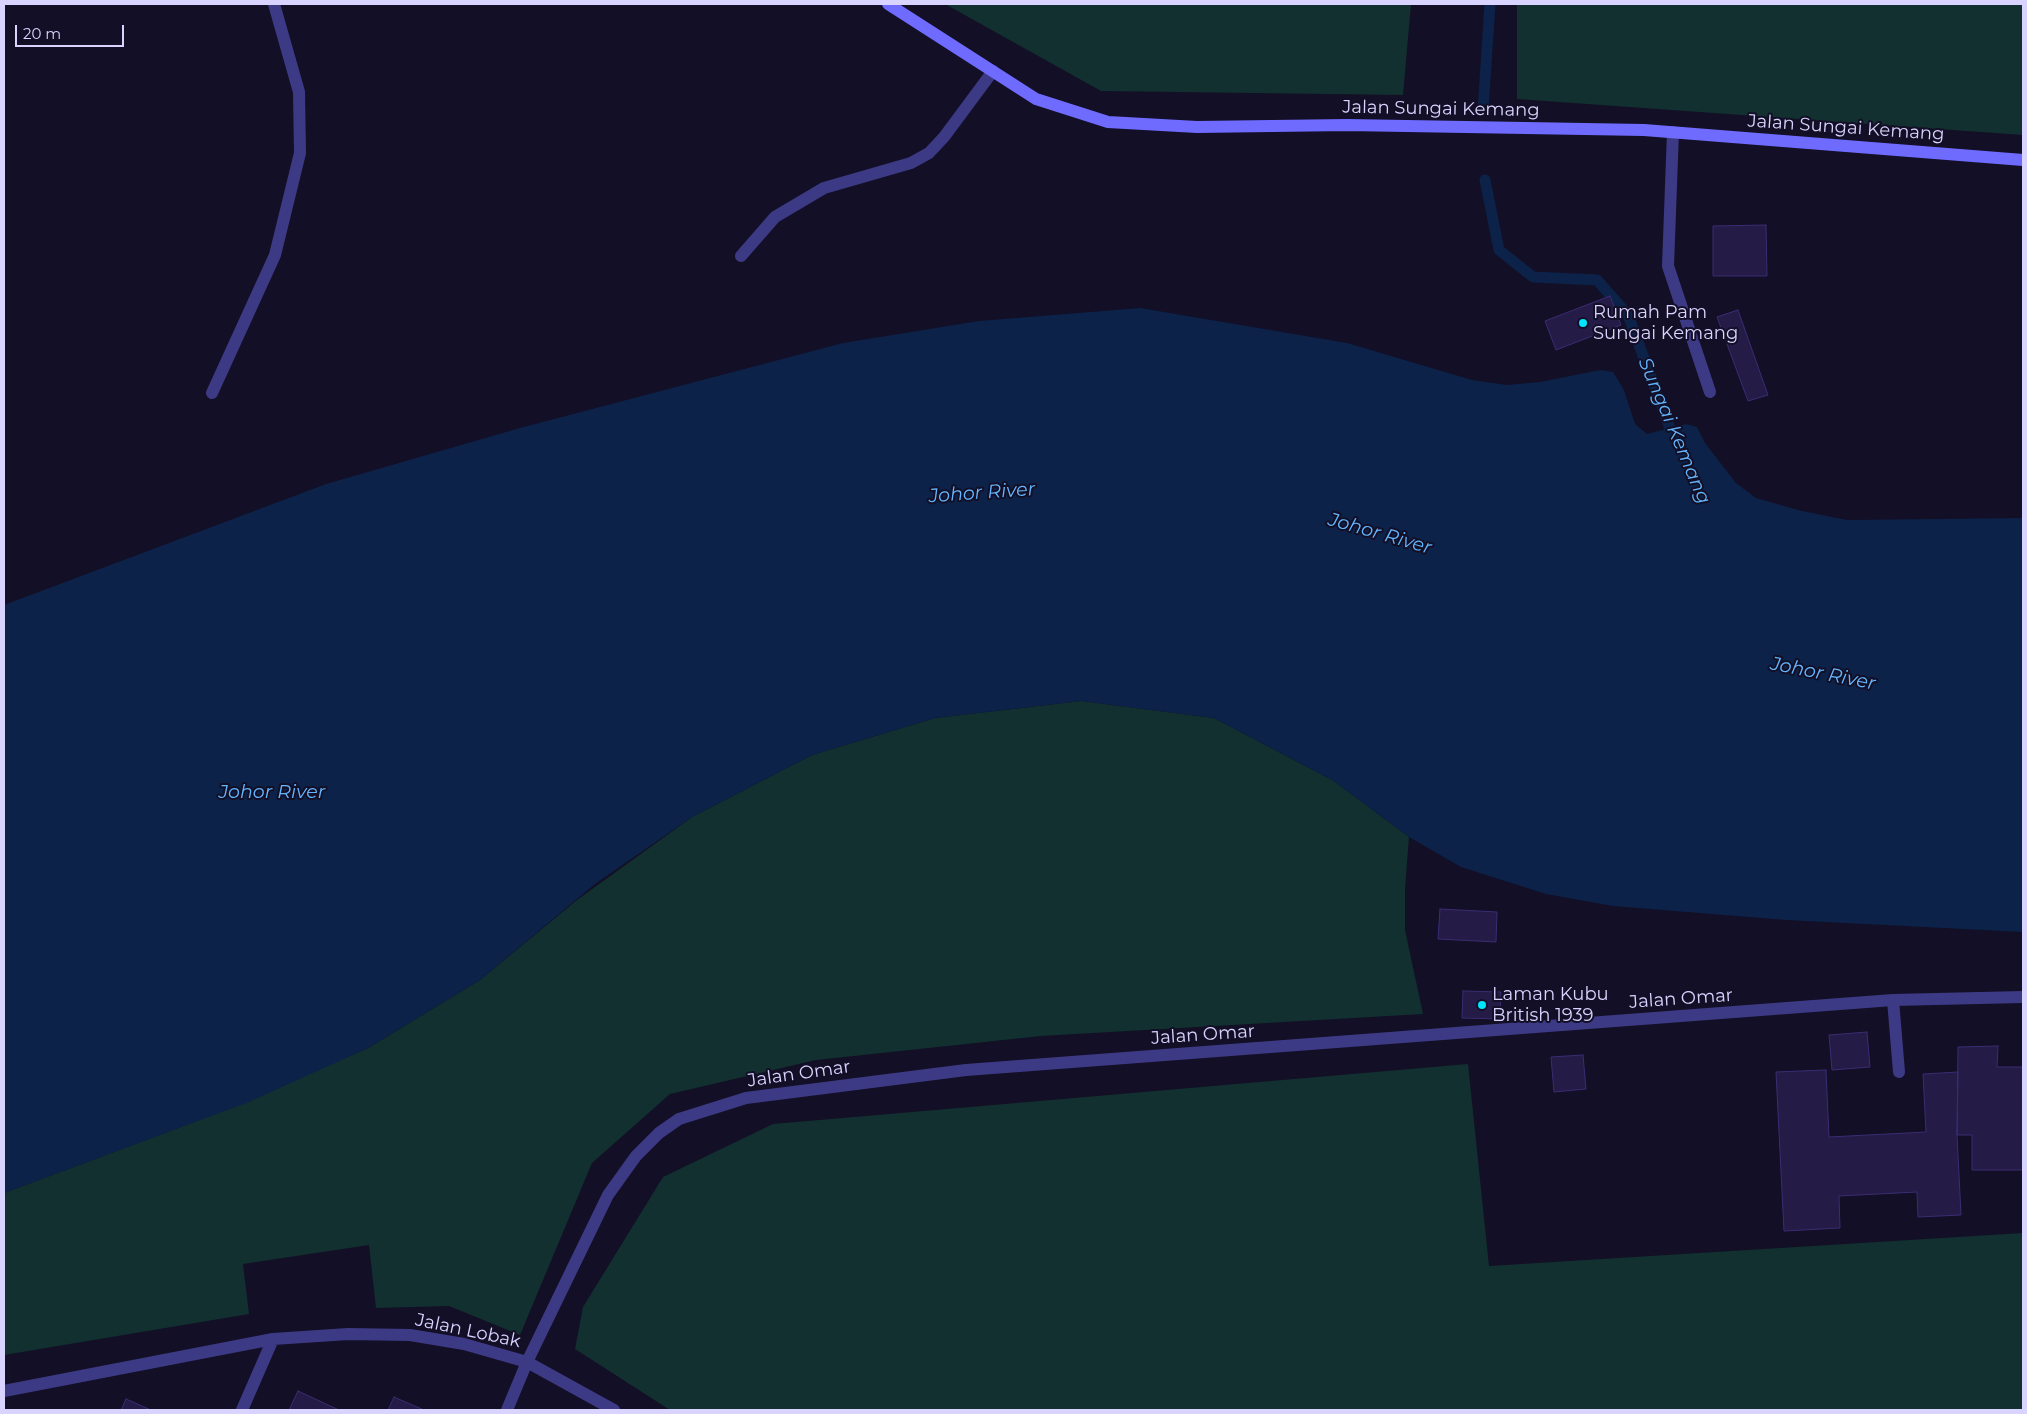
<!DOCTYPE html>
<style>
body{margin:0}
#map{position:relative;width:2027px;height:1414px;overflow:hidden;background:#130f26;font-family:Montserrat,sans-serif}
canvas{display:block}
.frame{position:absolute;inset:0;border:5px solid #d9d4ff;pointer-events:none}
.scale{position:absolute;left:15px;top:25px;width:109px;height:22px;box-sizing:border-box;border:2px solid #d9d4ff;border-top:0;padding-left:6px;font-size:15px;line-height:18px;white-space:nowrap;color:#d9d4ff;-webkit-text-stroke:4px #130f26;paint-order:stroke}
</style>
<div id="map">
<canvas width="2027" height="1414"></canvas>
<div class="frame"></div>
<div class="scale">20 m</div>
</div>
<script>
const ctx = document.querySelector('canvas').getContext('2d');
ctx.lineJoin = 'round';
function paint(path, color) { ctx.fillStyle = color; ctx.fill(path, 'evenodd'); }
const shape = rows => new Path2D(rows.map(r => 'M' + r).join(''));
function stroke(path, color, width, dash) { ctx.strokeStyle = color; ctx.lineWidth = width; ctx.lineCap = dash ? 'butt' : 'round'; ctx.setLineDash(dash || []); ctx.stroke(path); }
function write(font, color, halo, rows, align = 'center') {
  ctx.font = font + ' Montserrat,sans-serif'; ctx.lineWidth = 4; ctx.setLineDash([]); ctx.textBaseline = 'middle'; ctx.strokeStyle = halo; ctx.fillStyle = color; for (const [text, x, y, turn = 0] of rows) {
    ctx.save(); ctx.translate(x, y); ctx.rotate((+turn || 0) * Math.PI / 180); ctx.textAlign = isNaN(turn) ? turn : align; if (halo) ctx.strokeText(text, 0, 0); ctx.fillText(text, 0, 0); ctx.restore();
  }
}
const green = shape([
 [945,4,1411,4,1403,95,1101,91],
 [1517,4,2023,4,2023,135,1517,99],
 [1081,701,1214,718,1334,781,1409,837,1405,889,1405,930,1423,1014,1041,1036,816,1060,670,1094,592,1163,520,1335,449,1306,376,1308,369,1245,243,1264,249,1314,4,1355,4,1193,194,1122,368,1048,480,980,577,900,692,817,812,755,935,718],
 [1468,1064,1489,1266,2023,1233,2023,1410,670,1410,575,1349,583,1307,663,1177,773,1124]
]);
const water = shape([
 [1140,308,1347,343,1472,380,1507,385,1540,382,1600,370,1613,372,1624,390,1635,424,1647,434,1686,424,1697,427,1705,443,1736,483,1756,498,1802,511,1847,520,2023,518,2023,932,1786,920,1613,906,1546,894,1461,867,1409,837,1334,781,1214,718,1081,701,935,718,812,755,692,817,595,884,480,980,368,1048,249,1102,4,1193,4,605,326,484,520,428,843,343,979,321]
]);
const stream = shape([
 [1483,110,1490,4],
 [1485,180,1499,250,1533,277,1597,280,1628,315,1675,442]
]);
const building = shape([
 [1766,225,1767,276,1713,276,1713,226,1766,225],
 [1610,296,1621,325,1556,350,1545,321,1610,296],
 [1738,310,1768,395,1748,401,1717,317,1738,310],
 [1440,909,1497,912,1496,942,1438,939,1440,909],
 [1463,991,1501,992,1500,1019,1462,1018,1463,991],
 [1867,1032,1870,1067,1832,1070,1829,1035,1867,1032],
 [1998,1046,1997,1067,2023,1067,2023,1170,1972,1170,1972,1135,1957,1135,1958,1047,1998,1046],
 [1583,1055,1586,1089,1554,1092,1551,1057,1583,1055],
 [1826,1070,1829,1137,1926,1132,1923,1074,1958,1072,1957,1135,1961,1215,1918,1217,1917,1192,1839,1196,1840,1228,1784,1231,1776,1072,1826,1070],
 [298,1391,339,1410,289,1410,298,1391],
 [394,1397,424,1410,388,1410,394,1397],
 [126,1399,151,1410,121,1410,126,1399]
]);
const lane = shape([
 [1673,132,1668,266,1710,392],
 [741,256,775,217,824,188,911,163,929,153,944,137,993,71],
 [1893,1000,1899,1072]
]);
const street = shape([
 [212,393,275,255,300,153,299,92,274,4],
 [4,1391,273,1339,348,1334,410,1335,464,1344,527,1362,614,1410],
 [242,1410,273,1339],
 [507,1410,527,1362,608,1195,636,1156,659,1133,679,1119,746,1098,966,1070,1893,1000,2023,997]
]);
const secondary = shape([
 [888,4,1036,99,1108,122,1197,127,1347,125,1644,130,2023,160]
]);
const markers = [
 [1583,323,5,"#00e5ff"],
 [1482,1005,5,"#00e5ff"]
];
const streetNames = [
 ["Jalan Sungai Kemang",1441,109,1],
 ["Jalan Sungai Kemang",1846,128,4],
 ["Jalan Omar",1681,999,-4],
 ["Jalan Omar",1203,1035,-4],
 ["Jalan Omar",799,1074,-8],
 ["Jalan Lobak",468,1331,12]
];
const poiNames = [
 ["Rumah Pam",1593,313],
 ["Sungai Kemang",1593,334],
 ["Laman Kubu",1492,995],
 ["British 1939",1492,1016]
];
const waterNames = [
 ["Sungai Kemang",1674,431,67],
 ["Johor River",982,493,-4],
 ["Johor River",1380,534,16],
 ["Johor River",1823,674,11],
 ["Johor River",272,792]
];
paint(green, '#12302f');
paint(water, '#0c2248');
stroke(stream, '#0c2248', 11);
paint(building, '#241b47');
stroke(building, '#3b2d73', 1);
stroke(lane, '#3d3a85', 12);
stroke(street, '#3d3a85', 12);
stroke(secondary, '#6f6bff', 12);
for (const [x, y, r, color] of markers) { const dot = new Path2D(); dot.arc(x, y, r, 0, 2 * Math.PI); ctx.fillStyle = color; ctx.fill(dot); stroke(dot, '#130f26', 2); }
write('18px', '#d9d4ff', '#130f26', streetNames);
write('18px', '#d9d4ff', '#130f26', poiNames, 'left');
write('italic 19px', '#62b6ff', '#130f26', waterNames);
</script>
